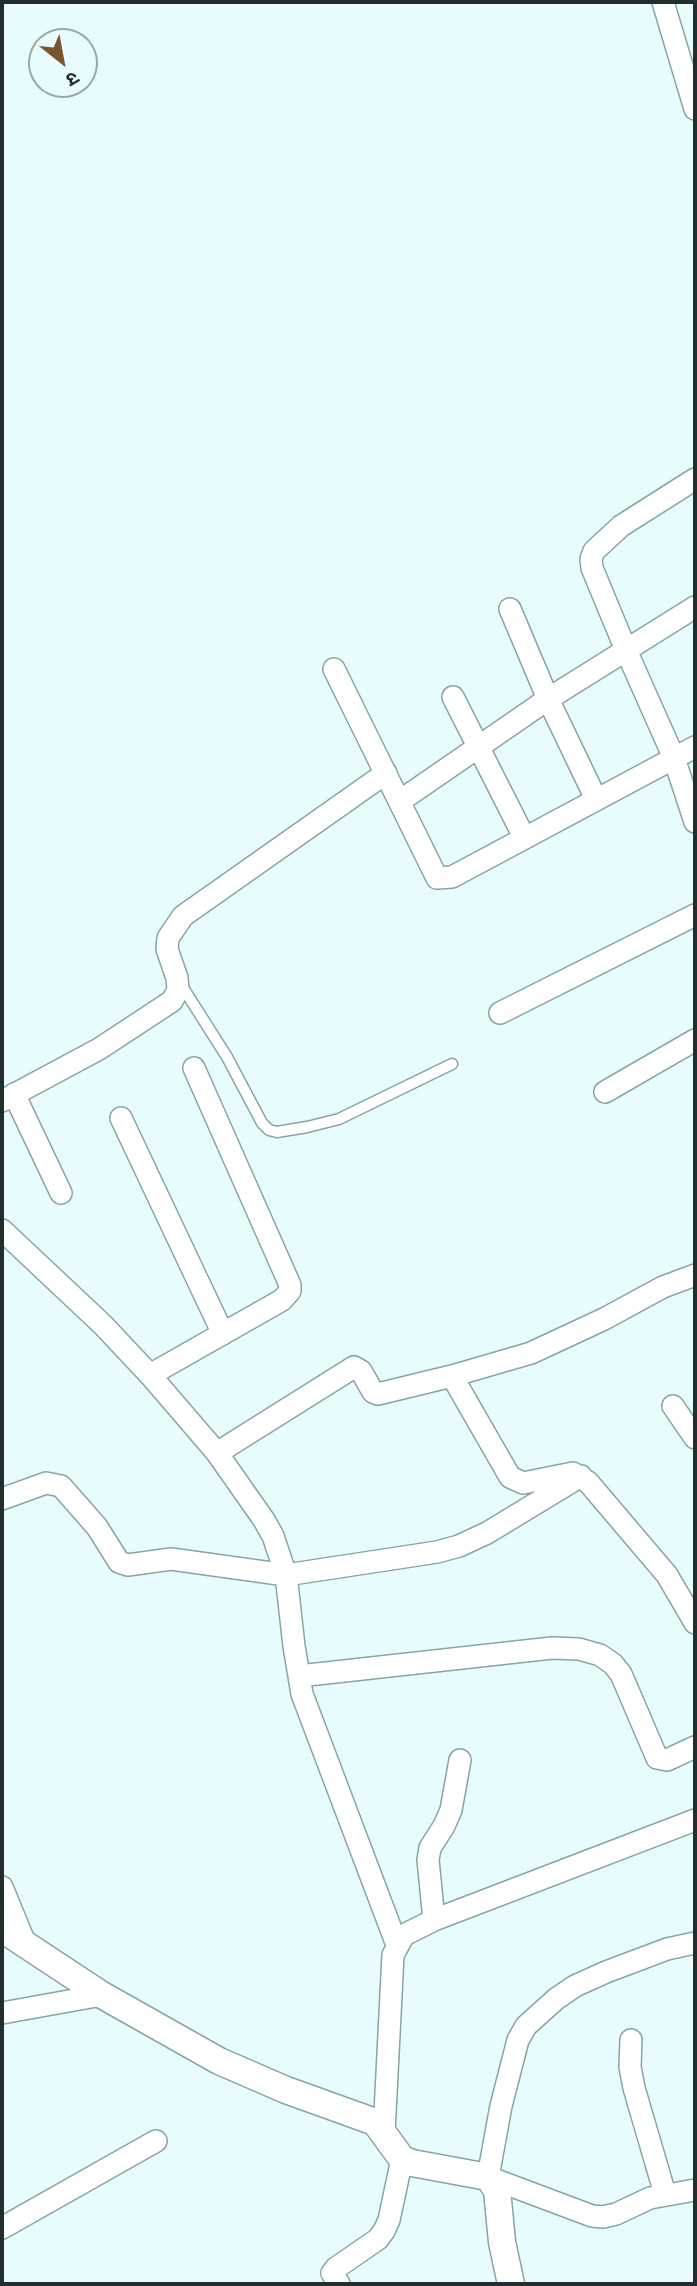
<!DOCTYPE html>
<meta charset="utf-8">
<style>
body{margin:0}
#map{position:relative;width:697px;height:2286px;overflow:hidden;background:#e9fcfd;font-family:"PT Serif","Noto Sans Devanagari",serif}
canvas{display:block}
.frame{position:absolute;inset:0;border:4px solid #212d2e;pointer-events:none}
.north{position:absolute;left:28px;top:28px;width:70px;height:70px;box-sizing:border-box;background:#e9fcfd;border:2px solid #99a9aa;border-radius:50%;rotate:149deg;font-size:19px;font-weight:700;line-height:28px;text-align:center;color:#212d2e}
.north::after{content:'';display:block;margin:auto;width:24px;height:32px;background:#78552d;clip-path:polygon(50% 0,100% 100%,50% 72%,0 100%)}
</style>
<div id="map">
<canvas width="697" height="2286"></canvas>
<div class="frame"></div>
<div class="north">उ</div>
</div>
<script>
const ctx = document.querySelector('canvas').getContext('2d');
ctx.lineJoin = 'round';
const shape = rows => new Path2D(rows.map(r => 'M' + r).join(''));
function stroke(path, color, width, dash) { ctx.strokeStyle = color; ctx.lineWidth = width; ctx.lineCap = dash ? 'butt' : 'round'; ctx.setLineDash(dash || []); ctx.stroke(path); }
const service = shape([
 [180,983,227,1057,262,1123,269,1130,277,1132,307,1127,339,1119,452,1064]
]);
const minor = shape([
 [663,2,695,109],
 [695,479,621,526,594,551,591,559,592,568,626,650,674,758,695,822],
 [510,609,548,699,596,799],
 [334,669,437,878,452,877,695,747],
 [453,697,524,837],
 [400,801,548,699,695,607],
 [500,1013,695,915],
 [605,1092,695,1040],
 [14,1094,61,1193],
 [2,1101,99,1049,172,1001,178,990,177,978,167,949,168,938,183,916,386,773],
 [121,1118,223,1334],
 [2,1230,103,1325,150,1375,217,1453,264,1520,273,1536,286,1575,294,1646,302,1694,397,1945],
 [150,1375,282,1300,290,1291,290,1285,194,1068],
 [452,1376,510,1477,523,1483,573,1473,588,1482,667,1575,695,1623],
 [673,1406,695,1438],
 [217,1453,354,1367,361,1371,373,1392,378,1394,452,1376,531,1353,604,1319,663,1287,695,1275],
 [2,1499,46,1483,61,1486,97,1527,119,1562,128,1565,171,1559,286,1575,437,1552,459,1546,487,1533,581,1476],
 [299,1676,552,1648,579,1649,600,1655,613,1664,621,1674,657,1758,667,1760,695,1747],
 [2,1887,25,1943],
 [434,1920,428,1860,430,1848,444,1826,451,1810,460,1760],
 [695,1943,667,1949,606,1972,575,1986,556,1999,526,2026,518,2040,501,2106,488,2177,592,2216,603,2217,616,2214,650,2198,695,2190],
 [2,2013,102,1995],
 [631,2040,630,2067,634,2088,665,2194],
 [384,2133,393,1955,404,1935,434,1920,695,1820],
 [2,2228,156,2141],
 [339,2284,332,2273,336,2268,378,2239,384,2231,389,2220,402,2159]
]);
const tertiary = shape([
 [2,1929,102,1995,219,2061,286,2090,375,2122,402,2159,412,2163,488,2177,497,2190,502,2242,511,2284]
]);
stroke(service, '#87a5a7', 13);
stroke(minor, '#87a5a7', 24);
stroke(tertiary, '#87a5a7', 29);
stroke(service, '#fff', 10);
stroke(minor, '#fff', 21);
stroke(tertiary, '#fff', 26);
</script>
